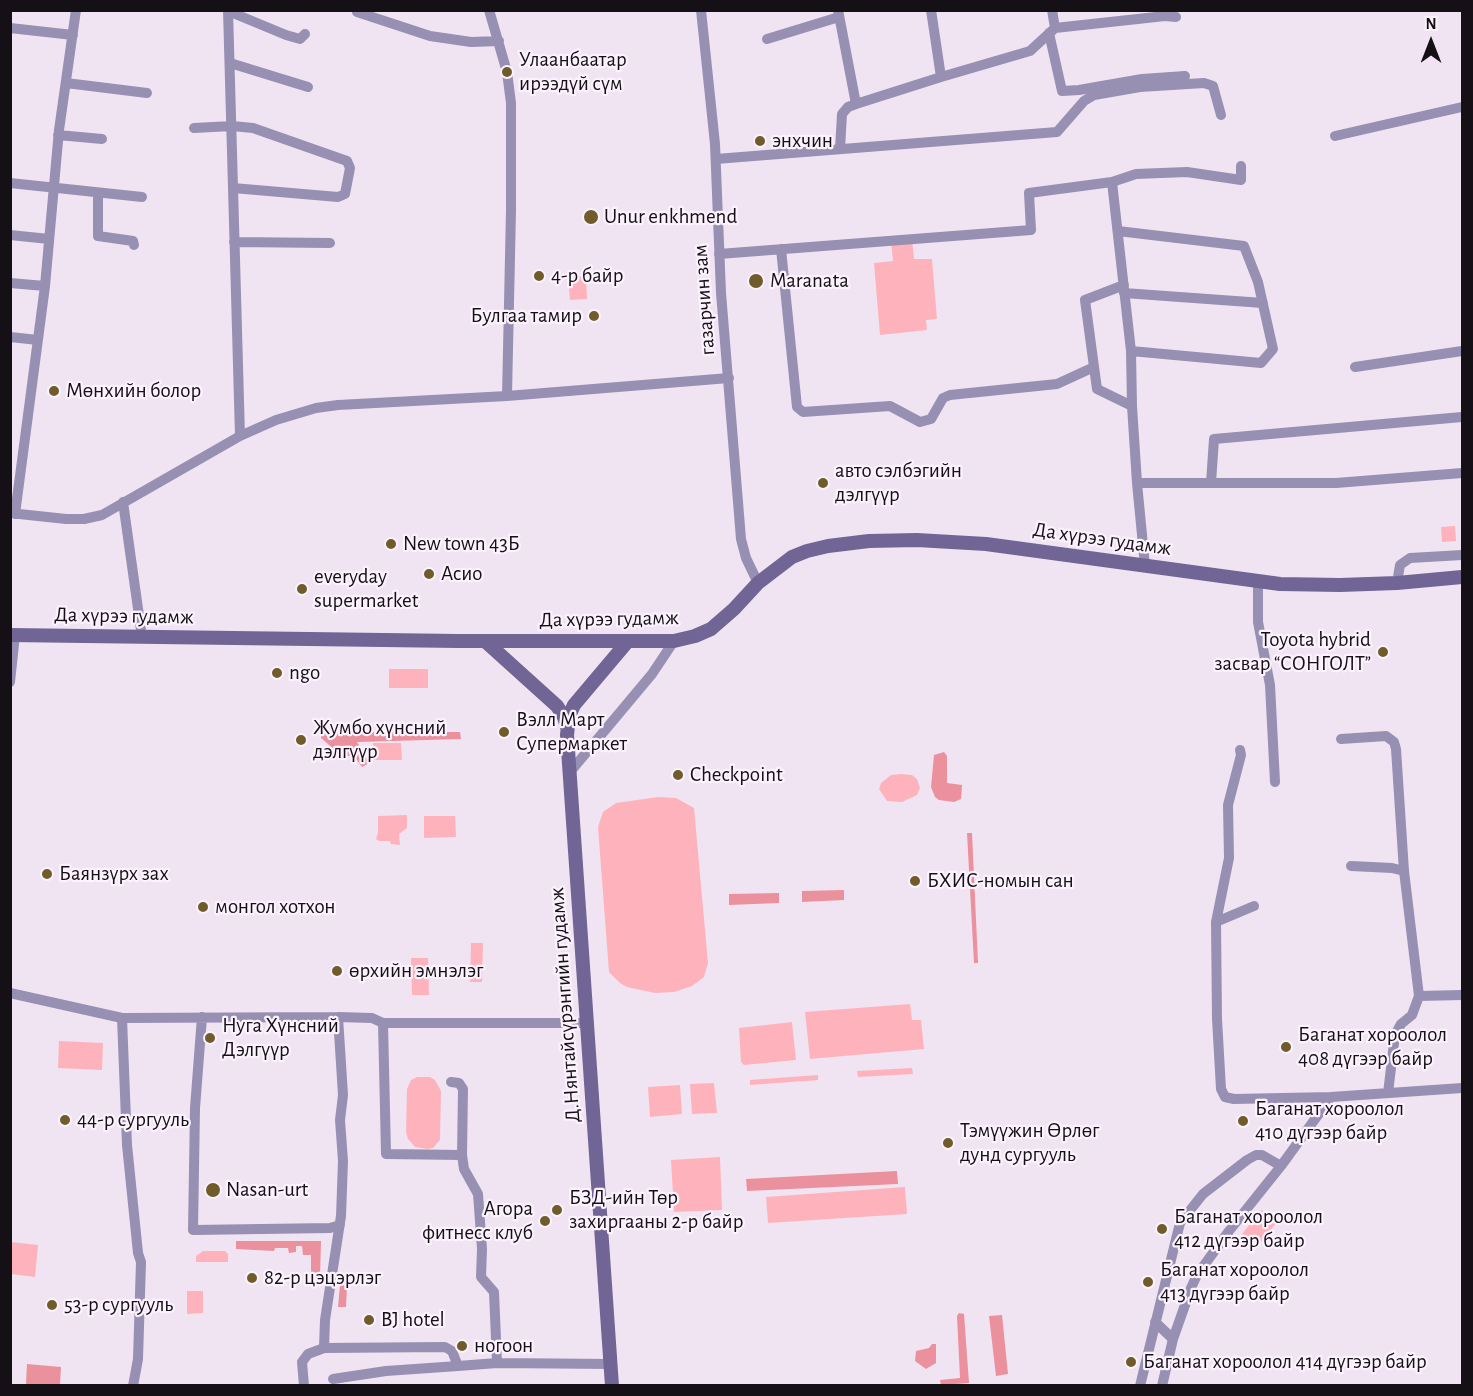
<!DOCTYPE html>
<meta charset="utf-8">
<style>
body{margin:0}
#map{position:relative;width:1473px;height:1396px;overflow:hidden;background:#f0e4f3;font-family:"Alegreya Sans",sans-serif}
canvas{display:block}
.frame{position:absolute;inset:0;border:12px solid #141015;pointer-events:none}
.north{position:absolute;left:1401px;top:12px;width:60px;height:60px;-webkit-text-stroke:4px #fcf2fe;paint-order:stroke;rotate:0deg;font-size:16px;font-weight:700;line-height:24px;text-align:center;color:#141015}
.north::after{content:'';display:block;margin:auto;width:21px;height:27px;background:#141015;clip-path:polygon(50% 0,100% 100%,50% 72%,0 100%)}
</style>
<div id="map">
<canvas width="1473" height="1396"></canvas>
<div class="frame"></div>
<div class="north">N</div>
</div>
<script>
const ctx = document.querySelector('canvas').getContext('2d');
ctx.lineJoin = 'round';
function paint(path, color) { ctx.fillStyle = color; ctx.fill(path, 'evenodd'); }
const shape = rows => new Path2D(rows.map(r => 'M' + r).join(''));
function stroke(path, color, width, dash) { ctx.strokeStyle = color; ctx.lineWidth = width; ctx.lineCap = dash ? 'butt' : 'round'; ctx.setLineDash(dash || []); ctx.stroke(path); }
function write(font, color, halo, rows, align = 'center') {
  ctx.font = font + ' "Alegreya Sans",sans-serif'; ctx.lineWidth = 4.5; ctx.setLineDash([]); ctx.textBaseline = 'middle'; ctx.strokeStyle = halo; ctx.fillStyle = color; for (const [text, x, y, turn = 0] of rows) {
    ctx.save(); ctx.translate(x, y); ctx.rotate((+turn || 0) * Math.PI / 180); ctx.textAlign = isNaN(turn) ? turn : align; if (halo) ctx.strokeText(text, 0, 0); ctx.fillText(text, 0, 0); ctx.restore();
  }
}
const green = shape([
 [912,239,914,259,932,259,937,319,926,320,927,330,880,335,874,263,893,261,891,241],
 [586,276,587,299,570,300,568,277],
 [1455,526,1456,541,1442,542,1441,527],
 [389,669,428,669,428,688,389,688],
 [373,743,401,743,402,760,373,760],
 [901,774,912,775,917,779,920,788,917,795,902,802,887,801,879,789,881,783,891,775],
 [658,797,676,798,694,808,708,963,704,977,692,986,674,992,655,993,627,987,620,983,609,972,598,827,603,812,616,803],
 [407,815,407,828,399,834,400,845,391,844,390,841,379,841,376,839,378,833,378,816],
 [424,816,455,816,456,837,424,838],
 [471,943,483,943,482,982,470,982],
 [411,958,428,958,429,995,412,995],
 [910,1004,912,1020,921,1020,924,1049,810,1059,805,1012],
 [792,1022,796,1060,744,1065,741,1062,739,1028],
 [59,1041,103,1043,102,1070,58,1068],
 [912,1068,913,1074,858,1077,857,1071],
 [818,1075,818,1080,750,1085,750,1080],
 [417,1077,430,1077,435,1080,441,1091,440,1140,433,1148,428,1149,415,1147,408,1139,406,1132,407,1089,411,1080],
 [714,1083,717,1113,692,1114,690,1084],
 [680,1085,682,1114,650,1117,648,1087],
 [720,1157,722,1210,674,1212,671,1160],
 [905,1187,907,1214,768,1223,766,1197],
 [1261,1210,1277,1222,1258,1246,1242,1234],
 [11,1242,38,1245,35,1277,11,1274],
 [203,1251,225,1251,228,1254,228,1262,196,1262,196,1256],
 [187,1291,203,1291,203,1313,187,1314]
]);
const forest = shape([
 [321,732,460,732,461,739,357,742,369,763,362,767,354,756,342,756,321,738],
 [944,752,947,756,947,783,962,785,961,799,954,802,939,800,935,797,931,787,934,755],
 [967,833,972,833,978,963,974,963],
 [844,890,844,900,802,902,802,891],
 [779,893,779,903,729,905,729,894],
 [897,1171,898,1184,747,1191,746,1179],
 [236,1241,321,1241,320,1277,311,1276,311,1255,303,1255,302,1246,296,1246,296,1252,289,1253,288,1248,275,1248,274,1251,236,1249],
 [340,1285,347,1286,346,1307,338,1307],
 [959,1313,964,1314,969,1383,941,1385,940,1380,960,1378,957,1316],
 [1002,1315,1008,1374,996,1376,989,1316],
 [932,1344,936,1344,936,1363,926,1369,915,1361,916,1351,929,1348],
 [27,1364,61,1367,60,1385,27,1385,26,1383]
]);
const street = shape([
 [228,10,240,436],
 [489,10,507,72,511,103,511,210,507,396],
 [701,10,715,144,721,293,741,539,746,558,758,583],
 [838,10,856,104,941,77],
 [931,10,941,77,1030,51,1055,28,1052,10],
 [228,11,286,35,300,39,305,34],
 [357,12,430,36,471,42,499,41],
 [10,28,73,35],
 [1055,28,1165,16,1176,17],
 [1049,33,1062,91,1079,90,1142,79,1185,76],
 [767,39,839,17],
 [230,63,308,87],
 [66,83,147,93],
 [194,128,232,126,253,128,347,161,350,168,345,194,338,197,233,188],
 [58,135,102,139],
 [1335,136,1462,107],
 [840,149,842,114,848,107,856,104],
 [716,159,1057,132,1084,101,1094,95,1140,87,1204,83,1213,86,1221,115],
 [10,183,142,197],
 [98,193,98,236,133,241,134,245],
 [1118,231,1244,246,1258,282,1273,349,1261,363,1131,351],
 [10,235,49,239],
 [234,242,330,243],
 [781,249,797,407,803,412,890,406,920,422,931,419,943,398,950,395,1057,384,1094,367],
 [719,254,1031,230,1029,193,1112,182],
 [10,283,45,286],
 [1124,285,1085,300,1097,389,1132,406],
 [1124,293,1263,303],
 [10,337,38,340],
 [1355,367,1462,351],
 [1137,483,1132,406,1131,351,1112,182,1136,174,1187,172,1241,180,1241,166],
 [1211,483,1214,439,1462,417],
 [123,502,142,637],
 [10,513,66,519,84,519,102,515,240,436,276,420,316,408,338,405,507,396,729,378],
 [15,514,45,286,59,130,76,10],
 [1145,566,1137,483,1336,483,1462,473],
 [1258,581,1258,622,1270,685,1275,782],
 [1397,583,1400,565,1410,558,1462,555],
 [10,682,15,635],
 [1341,739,1386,736,1394,742,1396,749,1404,871],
 [570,772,652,674,674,641],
 [1351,866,1392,868,1404,871,1419,996,1462,995],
 [1254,906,1216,922,1217,1019,1221,1089,1225,1097,1234,1099,1331,1097],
 [1216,922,1229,858,1228,805,1241,755,1240,750],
 [10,993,122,1018,338,1017,372,1018,383,1023,588,1023],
 [202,1017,195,1108,193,1230,330,1228,340,1225],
 [338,1017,343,1095,340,1120,343,1161,341,1216,325,1320,324,1348,445,1347,452,1351,458,1366,497,1363],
 [122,1018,127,1145,138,1253,141,1262,138,1359,133,1386],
 [383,1023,386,1154,462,1155,464,1169,478,1194,482,1249,481,1277,494,1292,497,1363,611,1364],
 [451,1082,459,1083,463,1089,462,1155],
 [1388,1093,1395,1035,1401,1024,1412,1015,1419,996],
 [1155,1322,1173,1339],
 [333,1379,386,1371,458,1366],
 [304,1386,302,1362,308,1354,324,1348],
 [1140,1386,1180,1223,1203,1194,1247,1160,1256,1155,1262,1155,1281,1166],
 [1162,1386,1173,1339,1191,1288,1197,1275,1229,1231,1281,1166,1331,1097,1462,1088]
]);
const secondary = shape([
 [10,635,458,641,674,641,695,636,711,629,734,609,758,583,792,557,807,551,828,546,869,541,917,540,986,544,1280,584,1340,585,1397,583,1462,577],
 [485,641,557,706,564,717,567,727],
 [612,1386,567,735,569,716,574,705,628,641]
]);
const markers = [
 [507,72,6,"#705c2b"],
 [760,141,6,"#705c2b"],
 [591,217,8,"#705c2b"],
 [539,276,6,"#705c2b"],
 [756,281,8,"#705c2b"],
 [594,316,6,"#705c2b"],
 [54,391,6,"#705c2b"],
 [823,483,6,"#705c2b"],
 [391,544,6,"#705c2b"],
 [429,574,6,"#705c2b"],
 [302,589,6,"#705c2b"],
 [1383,652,6,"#705c2b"],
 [277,673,6,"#705c2b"],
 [504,732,6,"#705c2b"],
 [301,740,6,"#705c2b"],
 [678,775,6,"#705c2b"],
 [47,874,6,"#705c2b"],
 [915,881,6,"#705c2b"],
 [203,907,6,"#705c2b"],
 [337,971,6,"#705c2b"],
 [210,1038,6,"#705c2b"],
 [1286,1047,6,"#705c2b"],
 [65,1120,6,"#705c2b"],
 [1243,1121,6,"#705c2b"],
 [948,1143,6,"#705c2b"],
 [213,1190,8,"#705c2b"],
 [557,1210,6,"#705c2b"],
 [545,1221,6,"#705c2b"],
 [1162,1229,6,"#705c2b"],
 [252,1278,6,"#705c2b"],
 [1148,1282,6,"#705c2b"],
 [52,1305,6,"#705c2b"],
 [369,1320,6,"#705c2b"],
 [462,1346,6,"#705c2b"],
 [1131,1362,6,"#705c2b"]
];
const poiNames = [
 ["Улаанбаатар",519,60],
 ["ирээдүй сүм",519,84],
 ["энхчин",772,141],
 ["Unur enkhmend",604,217],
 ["4-р байр",551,276],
 ["Maranata",770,281],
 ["Булгаа тамир",582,316,"right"],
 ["Мөнхийн болор",66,391],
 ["авто сэлбэгийн",835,471],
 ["дэлгүүр",835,495],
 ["New town 43Б",403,544],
 ["Асио",441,574],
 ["everyday",314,577],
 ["supermarket",314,601],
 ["Toyota hybrid",1371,640,"right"],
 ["засвар “СОНГОЛТ”",1371,664,"right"],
 ["ngo",289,673],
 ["Вэлл Март",516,720],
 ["Супермаркет",516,744],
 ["Жумбо хүнсний",313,728],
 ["дэлгүүр",313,752],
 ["Checkpoint",690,775],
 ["Баянзүрх зах",59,874],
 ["БХИС-номын сан",927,881],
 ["монгол хотхон",215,907],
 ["өрхийн эмнэлэг",349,971],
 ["Нуга Хүнсний",222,1026],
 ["Дэлгүүр",222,1050],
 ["Баганат хороолол",1298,1035],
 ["408 дүгээр байр",1298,1059],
 ["Баганат хороолол",1255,1109],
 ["410 дүгээр байр",1255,1133],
 ["44-р сургууль",77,1120],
 ["Тэмүүжин Өрлөг",960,1131],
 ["дунд сургууль",960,1155],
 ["Nasan-urt",226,1190],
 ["БЗД-ийн Төр",569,1198],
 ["захиргааны 2-р байр",569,1222],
 ["Агора",533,1209,"right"],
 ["фитнесс клуб",533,1233,"right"],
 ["Баганат хороолол",1174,1217],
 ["412 дүгээр байр",1174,1241],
 ["Баганат хороолол",1160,1270],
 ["413 дүгээр байр",1160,1294],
 ["82-р цэцэрлэг",264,1278],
 ["53-р сургууль",64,1305],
 ["BJ hotel",381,1320],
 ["ногоон",474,1346],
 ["Баганат хороолол 414 дүгээр байр",1143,1362]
];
const streetNames = [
 ["газарчин зам",704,300,-94],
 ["Да хүрээ гудамж",1102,539,8],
 ["Да хүрээ гудамж",124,616,1],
 ["Да хүрээ гудамж",609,619,-1],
 ["Д.Нянтайсүрэнгийн гудамж",565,1005,-94]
];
paint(green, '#feb3bc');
paint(forest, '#eb909d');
stroke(street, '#9790b2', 10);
stroke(secondary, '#716595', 14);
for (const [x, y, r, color] of markers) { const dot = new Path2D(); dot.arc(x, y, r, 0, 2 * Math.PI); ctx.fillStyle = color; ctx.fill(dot); stroke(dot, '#fcf2fe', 2); }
write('21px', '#141015', '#fcf2fe', poiNames, 'left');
write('21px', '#141015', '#fcf2fe', streetNames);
</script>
